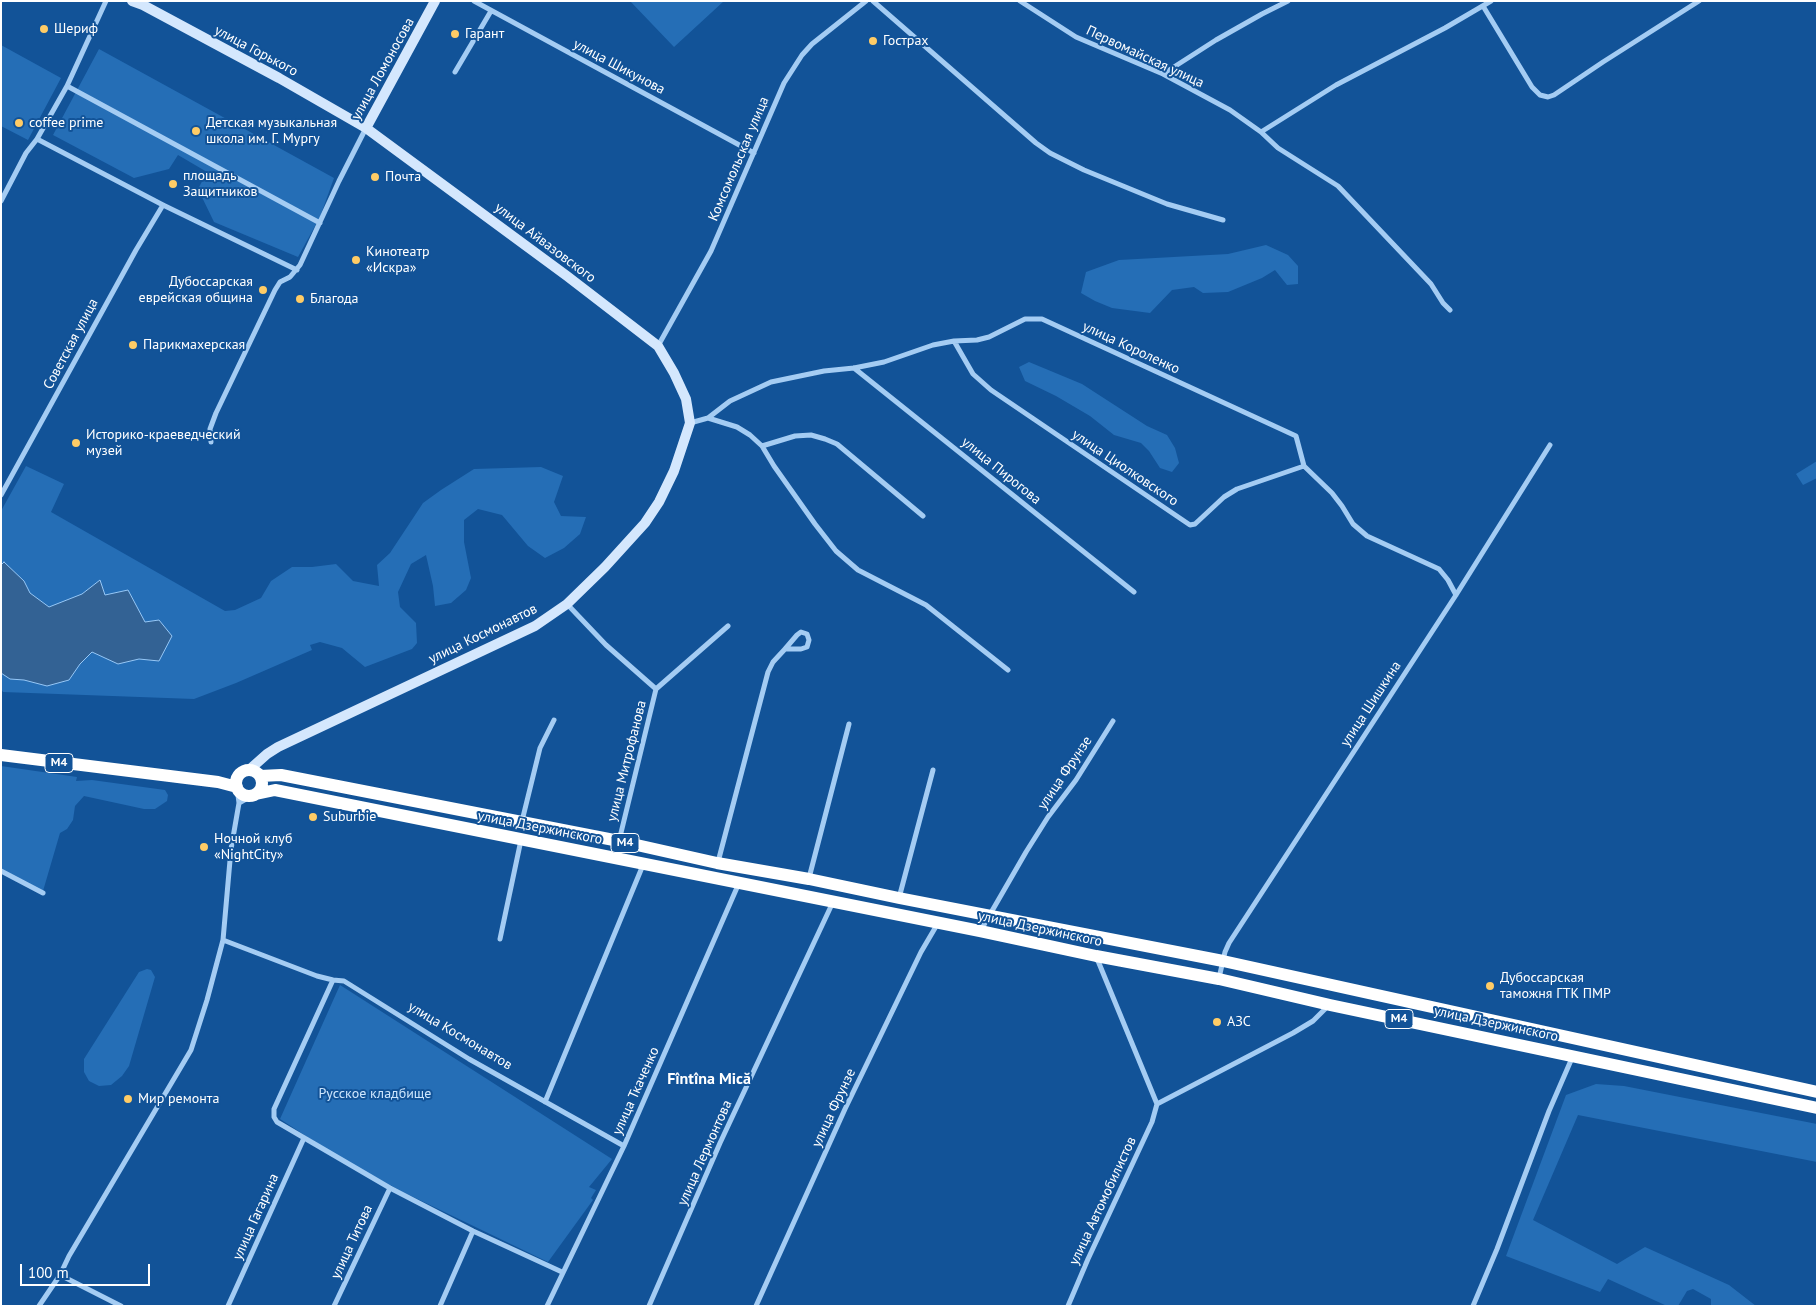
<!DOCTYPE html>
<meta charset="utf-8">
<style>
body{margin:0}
#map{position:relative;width:1818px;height:1307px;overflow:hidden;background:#125398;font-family:"PT Sans",sans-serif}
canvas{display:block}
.frame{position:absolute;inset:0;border:2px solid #fff;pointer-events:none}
.scale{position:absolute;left:20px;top:1264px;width:130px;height:22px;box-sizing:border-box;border:2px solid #fff;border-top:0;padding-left:6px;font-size:15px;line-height:18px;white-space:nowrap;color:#fff;-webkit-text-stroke:4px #125398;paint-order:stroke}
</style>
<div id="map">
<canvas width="1818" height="1307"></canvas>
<div class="frame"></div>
<div class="scale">100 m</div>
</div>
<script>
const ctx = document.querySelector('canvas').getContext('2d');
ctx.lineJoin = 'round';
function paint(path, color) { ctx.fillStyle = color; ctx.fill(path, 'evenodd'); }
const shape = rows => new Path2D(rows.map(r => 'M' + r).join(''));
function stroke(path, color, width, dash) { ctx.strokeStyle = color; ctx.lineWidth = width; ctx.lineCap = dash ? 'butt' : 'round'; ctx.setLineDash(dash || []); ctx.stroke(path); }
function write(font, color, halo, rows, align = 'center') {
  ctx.font = font + ' "PT Sans",sans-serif'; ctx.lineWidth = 4; ctx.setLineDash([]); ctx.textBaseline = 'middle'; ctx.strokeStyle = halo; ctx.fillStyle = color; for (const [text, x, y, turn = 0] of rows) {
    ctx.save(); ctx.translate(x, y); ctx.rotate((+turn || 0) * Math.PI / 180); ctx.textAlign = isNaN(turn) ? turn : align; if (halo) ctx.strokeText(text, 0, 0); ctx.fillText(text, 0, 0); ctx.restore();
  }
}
const green = shape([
 [630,1,724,1,674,47],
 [1,45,61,78,28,140,1,126],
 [99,49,334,178,320,217,298,257,214,222,198,189,207,172,178,155,169,169,134,178,53,135],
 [1266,245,1288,255,1298,266,1298,284,1287,285,1275,270,1262,278,1228,292,1203,293,1194,287,1172,290,1150,313,1112,308,1095,301,1081,293,1086,272,1119,260,1228,254],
 [1029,362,1082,384,1147,426,1167,435,1175,448,1179,463,1172,472,1160,468,1149,451,1141,443,1114,435,1090,416,1056,396,1025,381,1019,367],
 [1817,461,1817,478,1803,485,1796,474],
 [26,466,64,484,51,512,225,611,235,610,261,598,271,581,292,567,312,567,336,564,353,581,379,586,377,565,390,553,423,503,441,490,474,469,541,467,563,476,554,502,561,516,586,517,580,534,564,548,545,558,528,546,502,515,478,509,464,520,464,542,471,578,466,590,451,603,435,606,433,586,426,555,411,564,398,592,400,607,416,623,417,643,412,649,365,667,342,648,320,642,310,645,312,650,236,683,194,699,3,692,1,689,1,511],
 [1,766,77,777,76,781,92,780,165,790,168,795,167,801,155,809,144,809,84,796,75,806,73,820,67,829,60,833,43,891,1,870],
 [147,969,151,970,155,977,129,1066,122,1076,111,1085,99,1086,89,1081,84,1072,84,1059,139,972],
 [340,985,612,1159,589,1187,596,1190,591,1198,593,1200,548,1262,403,1192,338,1157,280,1119],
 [1596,1084,1624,1086,1817,1124,1817,1162,1578,1115,1533,1220,1617,1264,1645,1247,1729,1285,1756,1306,1711,1306,1711,1299,1693,1289,1687,1291,1678,1306,1667,1306,1608,1279,1600,1292,1506,1256,1566,1095]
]);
const water = shape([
 [4,562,24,581,30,593,49,607,82,594,100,580,105,595,128,590,145,622,159,620,172,636,159,661,139,659,118,664,92,652,80,664,69,680,47,686,24,680,10,679,1,673,1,565,4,562]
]);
const street = shape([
 [474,1,754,153],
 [873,1,1036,143,1050,153,1084,170,1167,204,1223,220],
 [1020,1,1076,37,1163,74,1230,110,1261,132,1278,148,1338,186,1431,284,1443,303,1450,310],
 [1483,6,1532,87,1540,95,1548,97,1554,95,1603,62,1699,1],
 [455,72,491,11],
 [1163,74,1216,40,1262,14,1288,1],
 [67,86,320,223],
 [1261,132,1336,85,1445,28,1491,1],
 [37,139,163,205,297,270],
 [1,201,26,153,37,139,67,86,106,1],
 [954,341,973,374,991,390,1190,525,1195,524,1224,497,1237,489,1304,466],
 [658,346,711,251,784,83,802,55,812,44,866,1],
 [854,368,1134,592],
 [708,418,737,427,750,435,762,446,774,466,815,524,836,551,858,570,926,605,1008,670],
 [690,423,708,418,730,401,771,382,824,371,854,368,884,362,933,345,954,341,977,340,989,337,1025,319,1042,319,1296,436,1304,466,1332,493,1342,506,1353,524,1367,536,1439,569,1448,580,1456,595],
 [211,442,210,429,216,413,275,290,280,282,290,277,300,265,339,181,366,128],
 [762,446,795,436,811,435,825,439,837,444,923,516],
 [1,495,136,250,163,205],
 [567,604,606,645,656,689,619,841],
 [656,689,728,626],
 [239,803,253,795],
 [522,821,540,748,554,720],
 [718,862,768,672,773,662,785,649,801,649,807,647,809,640,807,634,801,632,797,635,785,649],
 [1,871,43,893],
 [809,878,849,724],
 [899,898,933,770],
 [981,930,1026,852,1048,817,1076,780,1113,721],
 [500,939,521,840],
 [223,940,317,976,333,980,344,981,469,1059,624,1146],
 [1096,956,1157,1104,1293,1033,1313,1021,1329,1005],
 [1219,978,1225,952,1229,943,1456,595,1550,445],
 [333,980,274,1109,274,1117,277,1122,390,1188,473,1231,562,1272],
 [545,1102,643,865],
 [60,1275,121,1306],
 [39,1306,60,1275,69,1256,191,1050,207,1000,223,940,231,849,239,803,237,787],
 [228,1306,304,1138],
 [334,1306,390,1188],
 [440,1306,473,1231],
 [547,1306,624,1146,739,883],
 [649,1306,720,1143,833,902],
 [756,1306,845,1109,921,952,938,923],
 [1068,1306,1088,1259,1152,1122,1157,1104],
 [1473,1306,1497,1249,1549,1111,1572,1058]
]);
const secondary = shape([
 [132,1,143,5,279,78,366,128,567,276,658,346,674,373,686,399,690,423,674,471,659,502,645,523,605,567,567,604,535,626,278,747,267,754,249,770],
 [366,128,435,1]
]);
const highway = shape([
 [1,755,218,782,237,787],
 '236 783a13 13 0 1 1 26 0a13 13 0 1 1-26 0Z',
 [260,776,281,775,619,841,717,863,809,879,899,898,1223,961,1817,1092],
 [256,794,275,790,980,931,1096,956,1219,979,1330,1005,1817,1108]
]);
const markers = [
 [44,29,5,"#fc6"],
 [455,34,5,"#fc6"],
 [873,41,5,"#fc6"],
 [19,123,5,"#fc6"],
 [196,131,5,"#fc6"],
 [375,177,5,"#fc6"],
 [173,184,5,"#fc6"],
 [356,260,5,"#fc6"],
 [263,290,5,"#fc6"],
 [300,299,5,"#fc6"],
 [133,345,5,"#fc6"],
 [76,443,5,"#fc6"],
 [313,817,5,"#fc6"],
 [204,847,5,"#fc6"],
 [1490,986,5,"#fc6"],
 [1217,1022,5,"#fc6"],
 [128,1099,5,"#fc6"]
];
const shields = [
 [59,763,28],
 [625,843,28],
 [1399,1019,28]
];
const shieldNames = [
 ["M4",59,763],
 ["M4",625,843],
 ["M4",1399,1019]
];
const poiNames = [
 ["Шериф",54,29],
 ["Гарант",465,34],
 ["Гострах",883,41],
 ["coffee prime",29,123],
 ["Детская музыкальная",206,123],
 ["школа им. Г. Мургу",206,139],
 ["площадь",183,176],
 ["Защитников",183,192],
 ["Почта",385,177],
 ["Кинотеатр",366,252],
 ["«Искра»",366,268],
 ["Дубоссарская",253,282,"right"],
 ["еврейская община",253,298,"right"],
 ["Благода",310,299],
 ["Парикмахерская",143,345],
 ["Историко-краеведческий",86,435],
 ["музей",86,451],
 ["Suburbie",323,817],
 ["Ночной клуб",214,839],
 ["«NightCity»",214,855],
 ["Дубоссарская",1500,978],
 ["таможня ГТК ПМР",1500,994],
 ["АЗС",1227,1022],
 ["Мир ремонта",138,1099]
];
const streetNames = [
 ["улица Горького",256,51,28],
 ["Первомайская улица",1145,57,25],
 ["улица Шикунова",619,67,28],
 ["улица Ломоносова",383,69,-61],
 ["Комсомольская улица",739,159,-67],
 ["улица Айвазовского",545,243,37],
 ["Советская улица",71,344,-62],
 ["улица Короленко",1131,348,25],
 ["улица Циолковского",1125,468,34],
 ["улица Пирогова",1001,471,39],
 ["улица Космонавтов",483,634,-26],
 ["улица Шишкина",1371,704,-57],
 ["улица Митрофанова",627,761,-76],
 ["улица Фрунзе",1065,773,-56],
 ["улица Дзержинского",540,828,11],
 ["улица Дзержинского",1040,929,12],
 ["улица Дзержинского",1496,1024,12],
 ["улица Космонавтов",460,1036,31],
 ["улица Ткаченко",636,1091,-66],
 ["улица Фрунзе",834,1108,-65],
 ["улица Лермонтова",705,1153,-66],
 ["улица Автомобилистов",1103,1201,-65],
 ["улица Гагарина",256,1217,-66],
 ["улица Титова",352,1242,-65]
];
const parkNames = [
 ["Русское кладбище",375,1094]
];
const quarterNames = [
 ["Fîntîna Mică",709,1079]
];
paint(green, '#256eb6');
paint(water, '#336294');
stroke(water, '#96c7f6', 1);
stroke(street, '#a4ccf3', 5);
stroke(secondary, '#d4e7fd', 10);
stroke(highway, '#fff', 12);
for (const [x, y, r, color] of markers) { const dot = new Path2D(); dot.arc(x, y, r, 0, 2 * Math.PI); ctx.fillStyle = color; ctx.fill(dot); stroke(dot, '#125398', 2); }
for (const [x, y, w] of shields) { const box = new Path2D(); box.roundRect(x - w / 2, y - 9.5, w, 19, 4); ctx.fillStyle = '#125398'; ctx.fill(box); stroke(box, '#fff', 1); }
write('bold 12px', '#fff', null, shieldNames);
write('14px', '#fff', '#125398', poiNames, 'left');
write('14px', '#fff', '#125398', streetNames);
write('14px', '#cce5fd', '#125398', parkNames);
write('bold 16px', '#fff', '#125398', quarterNames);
</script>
